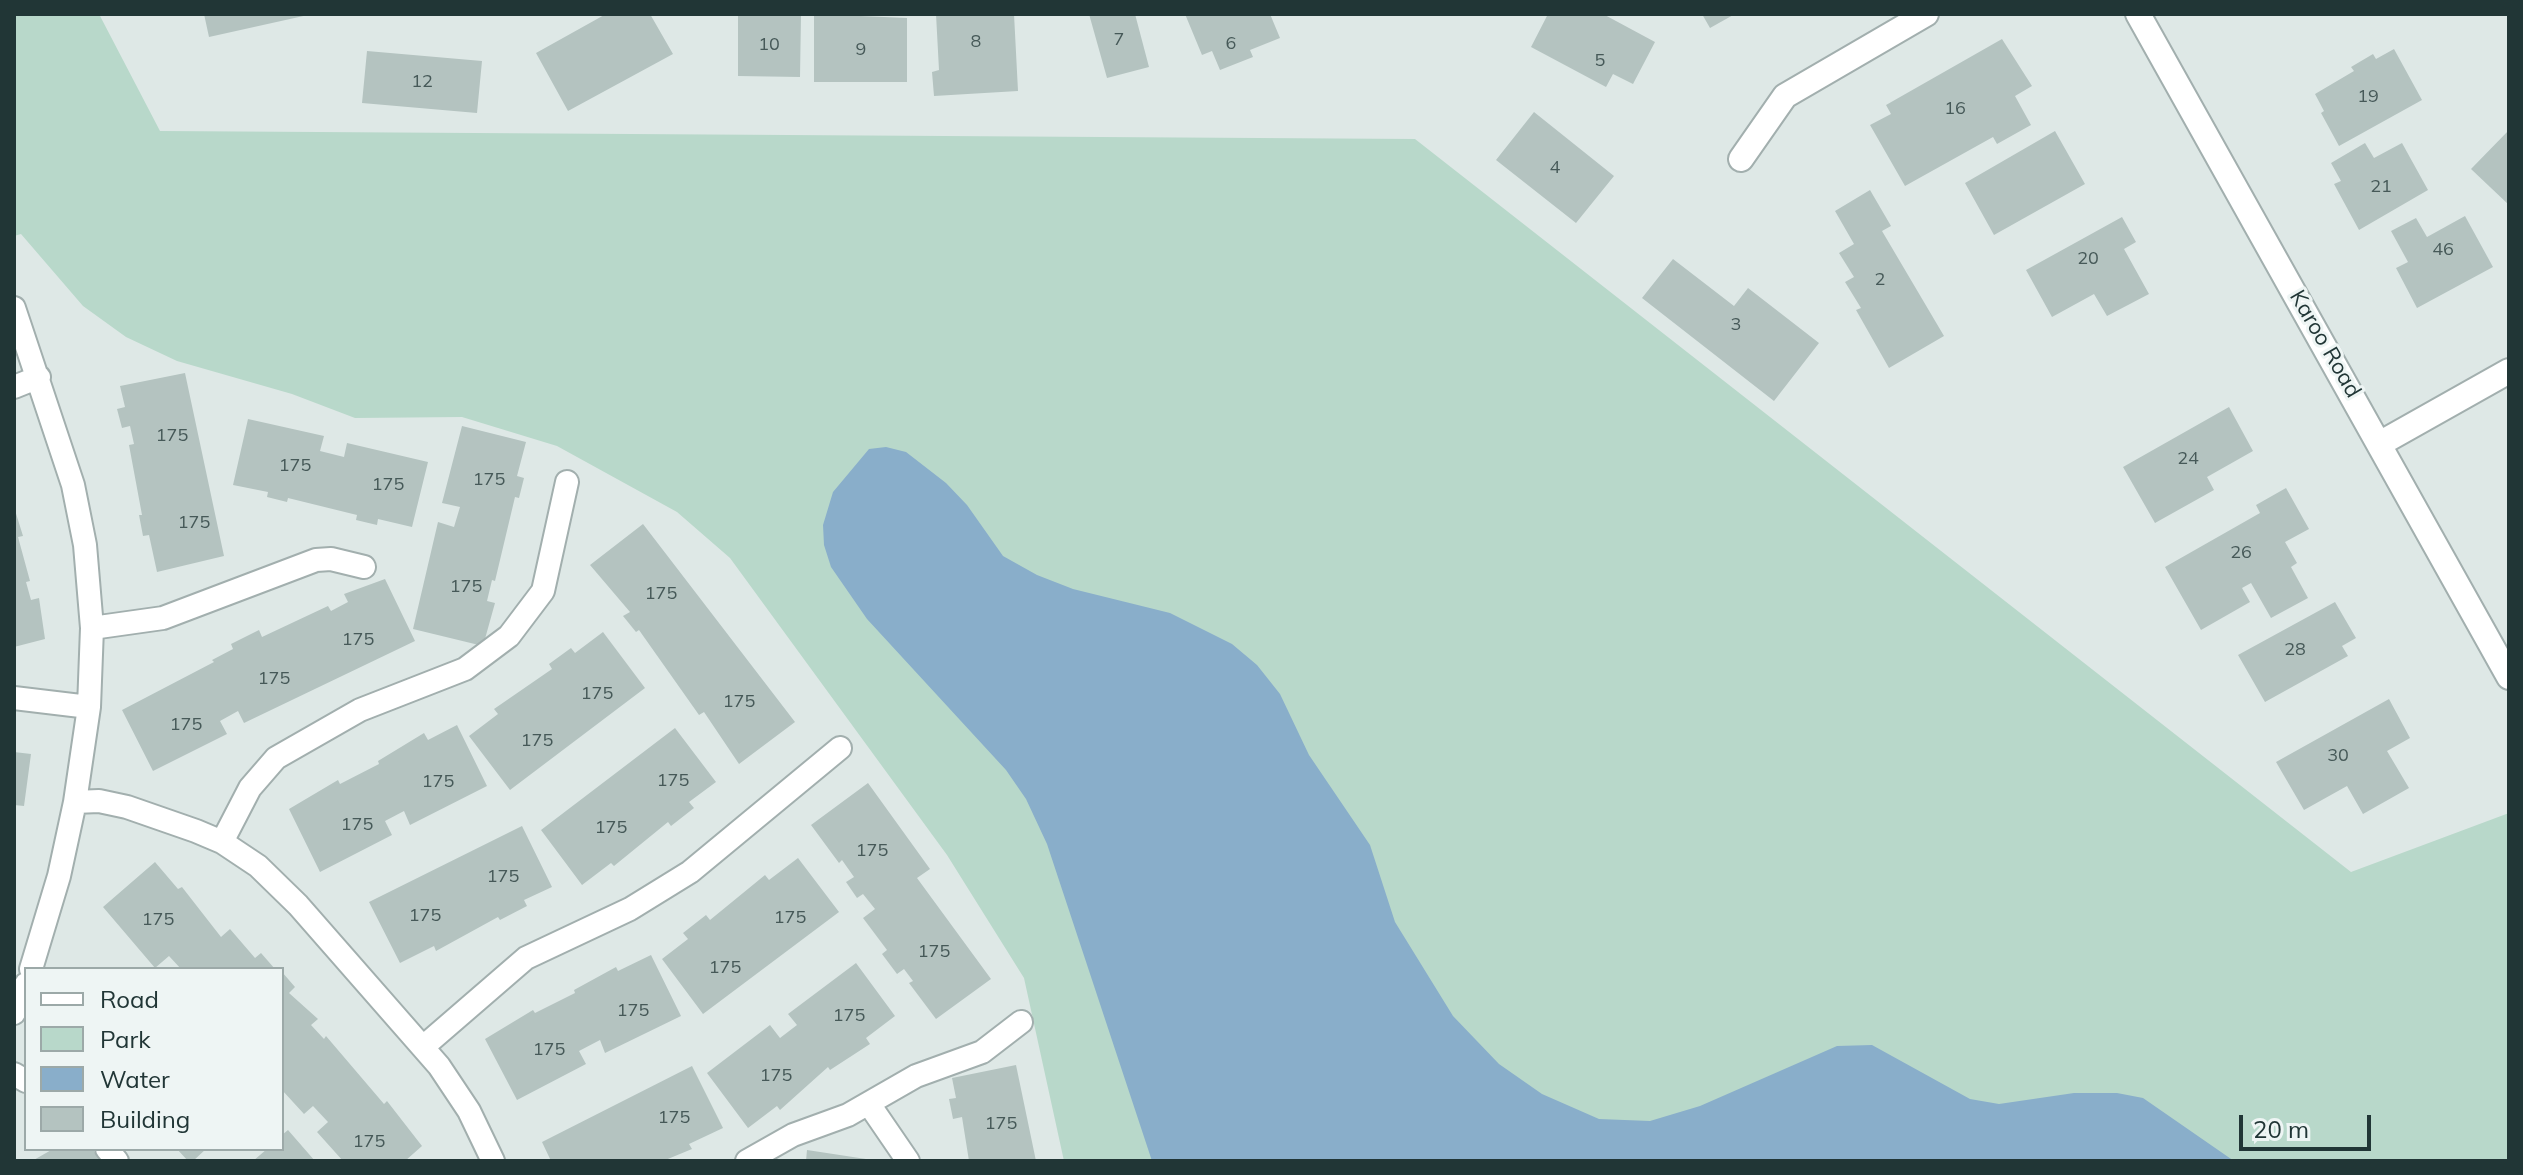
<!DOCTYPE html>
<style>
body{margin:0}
#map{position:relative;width:2523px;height:1175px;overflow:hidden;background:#dee8e6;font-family:Mulish,sans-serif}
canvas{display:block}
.frame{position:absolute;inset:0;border:16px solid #213636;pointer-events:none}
.legend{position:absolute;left:24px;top:967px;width:260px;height:184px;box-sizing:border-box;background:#eef5f4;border:2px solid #9ca9a8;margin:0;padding:10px 14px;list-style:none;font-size:24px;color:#213636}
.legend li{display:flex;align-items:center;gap:16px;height:40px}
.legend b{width:40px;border:2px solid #9ca9a8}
.scale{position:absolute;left:2239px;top:1115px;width:132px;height:36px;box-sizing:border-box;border:4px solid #213636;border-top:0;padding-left:10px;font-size:24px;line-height:28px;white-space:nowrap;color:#213636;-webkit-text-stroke:6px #eef5f4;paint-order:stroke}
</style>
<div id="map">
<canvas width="2523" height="1175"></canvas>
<div class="frame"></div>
<ul class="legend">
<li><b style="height:10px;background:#fff"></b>Road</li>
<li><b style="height:22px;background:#b8d8ca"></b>Park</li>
<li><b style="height:22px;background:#89aeca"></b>Water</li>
<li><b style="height:22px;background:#b4c3c0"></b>Building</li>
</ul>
<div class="scale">20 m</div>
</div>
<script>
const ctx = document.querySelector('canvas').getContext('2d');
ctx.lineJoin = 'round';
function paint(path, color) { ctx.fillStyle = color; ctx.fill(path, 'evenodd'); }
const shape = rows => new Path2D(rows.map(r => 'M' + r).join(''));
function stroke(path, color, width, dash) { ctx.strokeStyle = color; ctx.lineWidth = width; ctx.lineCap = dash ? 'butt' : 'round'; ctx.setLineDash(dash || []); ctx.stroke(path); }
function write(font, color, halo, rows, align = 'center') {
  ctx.font = font + ' Mulish,sans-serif'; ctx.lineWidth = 6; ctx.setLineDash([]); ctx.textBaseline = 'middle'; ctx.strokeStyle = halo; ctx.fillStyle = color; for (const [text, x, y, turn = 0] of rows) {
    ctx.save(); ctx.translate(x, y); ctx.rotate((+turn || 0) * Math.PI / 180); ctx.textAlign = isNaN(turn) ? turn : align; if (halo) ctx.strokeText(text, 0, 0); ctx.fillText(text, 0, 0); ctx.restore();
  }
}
const green = shape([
 [14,14,99,14,160,131,1415,139,2351,872,2509,813,2509,1161,1064,1161,1024,978,947,855,730,558,677,512,557,446,462,417,355,418,292,394,177,361,126,337,83,306,21,234,14,236]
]);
const water = shape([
 [886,447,906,452,946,483,967,505,1003,556,1037,575,1073,589,1170,613,1232,644,1257,665,1280,694,1309,755,1370,845,1395,922,1453,1016,1499,1064,1542,1094,1599,1119,1650,1121,1700,1106,1837,1046,1872,1045,1970,1099,1999,1104,2074,1093,2117,1093,2143,1098,2234,1161,1152,1161,1047,844,1026,799,1006,770,867,619,831,567,824,545,823,525,833,492,869,449]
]);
const building = shape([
 [204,14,308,14,308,15,209,37],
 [606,14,650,14,673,54,568,111,536,53],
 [738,14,801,14,800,77,738,76],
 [814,14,907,18,907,82,814,82],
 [936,14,1014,14,1018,91,934,96,932,72,939,70],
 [1089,14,1135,14,1149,67,1107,78],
 [1185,14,1270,14,1280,38,1250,50,1253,57,1220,70,1212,51,1202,55],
 [1548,14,1603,14,1655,42,1633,84,1613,74,1606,87,1531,47],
 [1702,14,1735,14,1710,28],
 [2002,39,2032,86,2015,96,2031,125,1997,144,1993,137,1905,186,1870,125,1891,114,1886,105],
 [2394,49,2422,100,2339,146,2321,113,2324,111,2315,94,2354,71,2351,67,2373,54,2376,59],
 [367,51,482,61,477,113,362,103],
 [1534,112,1614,176,1576,223,1496,160],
 [2509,130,2509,205,2471,169],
 [2055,131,2085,184,1994,235,1965,183],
 [2365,143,2374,158,2402,143,2428,190,2359,230,2334,184,2341,181,2331,163],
 [1870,190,1891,226,1882,231,1944,336,1889,368,1856,310,1861,308,1845,282,1854,277,1839,253,1854,244,1835,211],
 [2465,216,2493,267,2417,308,2396,268,2408,262,2391,231,2416,218,2427,237],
 [2122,217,2136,242,2124,249,2149,294,2107,316,2094,294,2052,317,2026,270],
 [1673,259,1734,306,1748,288,1819,343,1774,401,1642,298],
 [185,373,224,556,157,572,149,535,143,536,139,515,142,515,129,445,134,444,130,426,122,428,117,409,125,407,120,386],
 [2229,407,2253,451,2207,477,2214,490,2155,523,2123,467],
 [248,419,324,436,320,451,344,457,347,443,428,462,412,527,378,519,377,525,356,520,357,515,288,498,287,502,267,497,268,492,233,485],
 [462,426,526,442,517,476,524,478,519,498,515,497,495,581,492,580,487,601,495,603,483,646,413,629,438,522,454,527,460,507,442,503],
 [2286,488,2309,529,2285,542,2297,563,2291,567,2308,598,2271,618,2251,583,2242,588,2250,602,2201,630,2165,567,2260,513,2256,505],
 [14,507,23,536,18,537,30,581,26,582,31,600,39,598,45,639,14,647],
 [643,524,795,722,739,764,704,712,699,715,639,630,636,632,623,616,630,612,590,565],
 [385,579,415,641,244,723,238,711,220,721,227,734,153,771,122,710,214,662,212,660,233,649,231,644,259,630,262,637,328,606,331,611,348,602,344,594],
 [2335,602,2356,638,2342,646,2348,656,2265,702,2238,655],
 [603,632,645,688,510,790,469,736,498,714,494,709,552,669,549,664,571,648,575,653],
 [2389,699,2410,738,2387,751,2409,788,2363,814,2347,786,2304,810,2276,762],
 [457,725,487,786,410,825,404,811,385,821,392,835,320,872,289,809,338,780,340,784,379,764,378,761,424,733,428,740],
 [675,728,716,782,689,802,694,808,671,826,668,822,614,866,611,863,582,885,541,830],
 [14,752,31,754,24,806,14,805],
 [868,783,930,869,917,878,991,979,936,1019,909,983,913,981,904,969,897,974,882,954,887,950,863,918,875,909,863,894,857,898,846,882,854,877,842,860,839,863,811,825],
 [522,826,552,887,524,900,527,906,500,920,498,917,436,951,434,946,400,963,369,902],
 [798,858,839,912,703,1014,662,959,688,939,683,933,706,915,710,920,765,875,769,880],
 [155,862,178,889,182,887,221,937,230,929,255,958,261,953,275,969,181,969,169,956,155,968,103,907],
 [651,955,681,1016,605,1053,600,1040,579,1051,586,1064,517,1100,485,1039,533,1010,535,1013,575,993,574,990,616,967,618,971],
 [856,963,895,1016,866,1038,870,1044,830,1070,828,1067,780,1110,777,1106,748,1128,707,1073,770,1025,780,1038,797,1025,788,1014],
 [282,972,295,987,289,993,318,1019,311,1025,324,1039,326,1036,384,1104,387,1101,422,1146,405,1161,343,1161,317,1132,328,1122,313,1106,304,1114,282,1090],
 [1016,1065,1036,1161,969,1161,962,1117,953,1119,949,1099,956,1098,952,1078],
 [692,1066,723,1128,689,1144,692,1149,663,1161,551,1161,542,1142],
 [288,1130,315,1161,253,1161,267,1149,282,1149,282,1135],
 [53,1149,92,1149,103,1161,32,1161],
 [177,1149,206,1149,193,1161,188,1161],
 [807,1150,866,1159,866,1161,806,1161]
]);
const lane = shape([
 [14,308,73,485,85,545,92,628,89,707,75,802,59,876,31,969],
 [14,387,39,377],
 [92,628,163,618,316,560,331,559,364,567],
 [14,698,89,707],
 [75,802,99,801,127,807,196,831,222,842,258,866,298,905,439,1066,469,1111,493,1161],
 [222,842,250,788,276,758,360,710,465,669,509,636,543,591,567,482],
 [14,1013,26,984],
 [423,1047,526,958,630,909,690,872,840,748],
 [14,1074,26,1081],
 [869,1104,908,1161],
 [107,1149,117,1161],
 [747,1161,793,1135,848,1115,916,1076,982,1052,1021,1022]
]);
const street = shape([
 [2138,14,2509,677],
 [1741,159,1785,96,1926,14],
 [2381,443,2509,371]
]);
const numberNames = [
 ["7",1119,40],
 ["8",976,42],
 ["6",1231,44],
 ["10",769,45],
 ["9",861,50],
 ["5",1600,61],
 ["12",422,82],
 ["19",2368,97],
 ["16",1955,109],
 ["4",1555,168],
 ["21",2381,187],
 ["46",2443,250],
 ["20",2088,259],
 ["2",1880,280],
 ["3",1736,325],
 ["175",172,436],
 ["24",2188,459],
 ["175",295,466],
 ["175",489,480],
 ["175",388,485],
 ["175",194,523],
 ["26",2241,553],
 ["175",466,587],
 ["175",661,594],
 ["175",358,640],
 ["28",2295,650],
 ["175",274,679],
 ["175",597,694],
 ["175",739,702],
 ["175",186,725],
 ["175",537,741],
 ["30",2338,756],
 ["175",673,781],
 ["175",438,782],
 ["175",357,825],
 ["175",611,828],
 ["175",872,851],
 ["175",503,877],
 ["175",425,916],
 ["175",790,918],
 ["175",158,920],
 ["175",934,952],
 ["175",725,968],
 ["175",633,1011],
 ["175",849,1016],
 ["175",549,1050],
 ["175",776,1076],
 ["175",674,1118],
 ["175",1001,1124],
 ["175",369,1142]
];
const streetNames = [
 ["Karoo Road",2325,344,60]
];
paint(green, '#b8d8ca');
paint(water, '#89aeca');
paint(building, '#b4c3c0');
stroke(lane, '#a2afae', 26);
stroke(street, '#a2afae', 28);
stroke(lane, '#fff', 22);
stroke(street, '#fff', 24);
write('18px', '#465958', null, numberNames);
write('22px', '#213636', '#eef5f4', streetNames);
</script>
